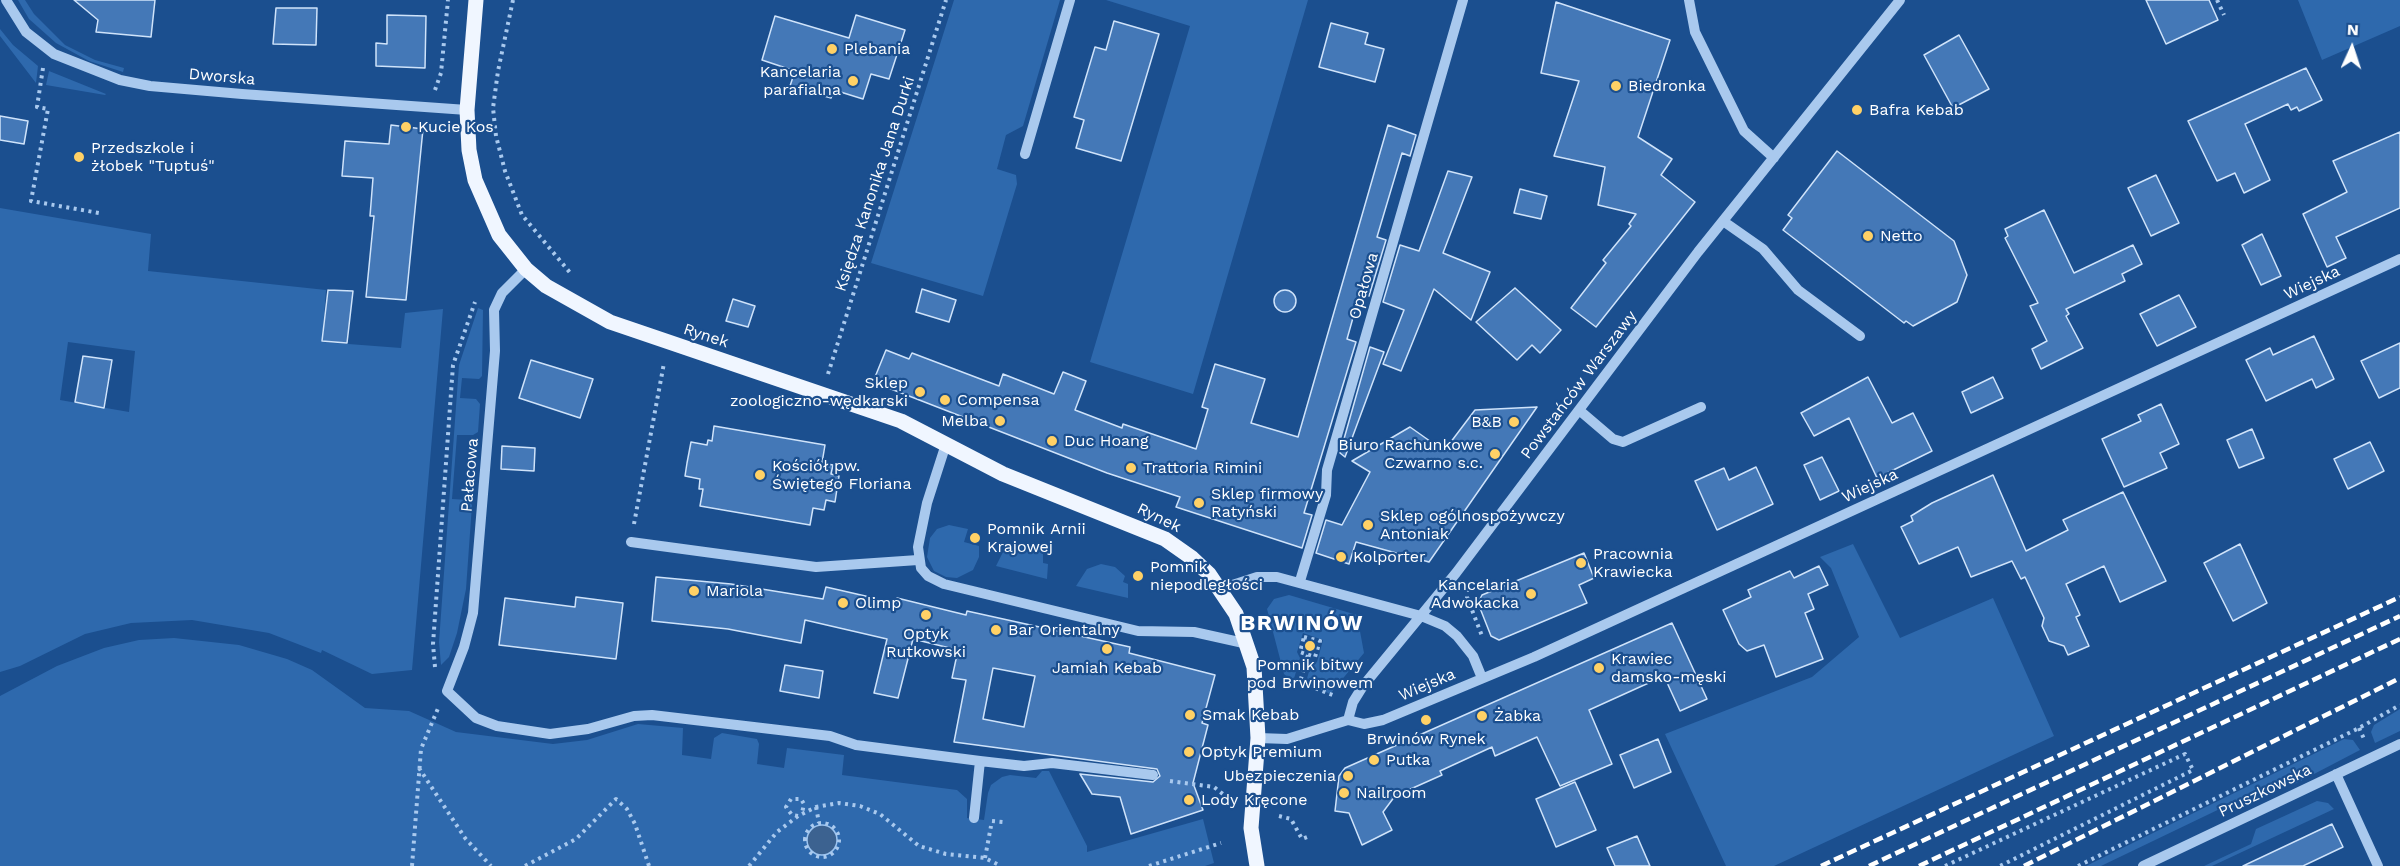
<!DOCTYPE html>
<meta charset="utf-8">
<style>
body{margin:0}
#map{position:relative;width:2400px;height:866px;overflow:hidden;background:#1b4f8f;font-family:"Work Sans",sans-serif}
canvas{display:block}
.north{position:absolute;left:2322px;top:18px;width:60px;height:60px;-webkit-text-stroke:4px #1b4f8f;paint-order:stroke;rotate:3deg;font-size:16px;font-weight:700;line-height:24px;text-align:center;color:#fff}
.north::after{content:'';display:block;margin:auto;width:21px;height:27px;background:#fff;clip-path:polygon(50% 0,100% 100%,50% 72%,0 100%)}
</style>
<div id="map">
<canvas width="2400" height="866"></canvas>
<div class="north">N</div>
</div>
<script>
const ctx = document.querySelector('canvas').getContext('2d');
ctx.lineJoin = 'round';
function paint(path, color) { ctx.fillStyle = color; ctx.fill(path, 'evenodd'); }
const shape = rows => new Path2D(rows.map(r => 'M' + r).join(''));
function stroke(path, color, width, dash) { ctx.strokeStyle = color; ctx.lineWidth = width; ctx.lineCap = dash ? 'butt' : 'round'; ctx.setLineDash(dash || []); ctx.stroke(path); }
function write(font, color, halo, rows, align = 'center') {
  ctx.font = font + ' "Work Sans",sans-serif'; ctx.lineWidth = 4.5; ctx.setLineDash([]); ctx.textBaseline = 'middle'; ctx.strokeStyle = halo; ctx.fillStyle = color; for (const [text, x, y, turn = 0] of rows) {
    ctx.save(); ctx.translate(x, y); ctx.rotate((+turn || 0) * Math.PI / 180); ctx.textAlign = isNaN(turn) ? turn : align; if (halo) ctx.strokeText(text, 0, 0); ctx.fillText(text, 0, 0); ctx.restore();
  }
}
const green = shape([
 [18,0,25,0,34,14,65,45,95,60,124,68,123,72,89,61,56,43,29,19],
 [954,0,1060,0,1023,126,1006,135,997,169,1016,175,1017,184,983,296,871,263],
 [1106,0,1308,0,1193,394,1090,362,1190,26],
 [2298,0,2400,0,2400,26,2322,60],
 [0,29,13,45,38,66,36,83,0,36],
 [49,71,106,94,105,95,46,85],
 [0,208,151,234,148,271,326,290,322,342,401,348,405,313,443,309,412,670,372,674,322,650,321,653,269,633,192,620,131,623,85,634,20,666,0,672],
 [68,342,135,351,129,412,60,400],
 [478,308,483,310,482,376,479,379,462,378,460,398,476,399,480,404,478,432,473,435,457,435,452,499,468,500,472,505,466,589,457,633,449,657,441,665,439,642,459,365],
 [949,525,968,529,964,542,979,546,979,557,973,570,957,578,946,577,934,571,927,557,930,538,937,529],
 [1022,543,1035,546,1043,554,1043,563,1048,564,1047,579,996,566,1004,550],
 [1853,544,1900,638,1993,598,2054,736,1774,866,1726,866,1665,734,1812,677,1859,637,1831,568,1820,557],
 [1101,564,1115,567,1125,576,1123,582,1128,584,1128,598,1076,586,1087,569],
 [1289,595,1357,615,1364,653,1330,694,1306,682,1312,661,1317,662,1323,640,1303,633,1297,652,1300,658,1293,682,1284,674,1267,609,1274,599],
 [174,638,239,645,287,659,312,670,365,708,409,711,456,732,553,744,587,740,638,724,683,728,682,755,711,759,714,738,722,733,757,739,759,744,757,764,784,768,787,748,844,755,842,775,957,790,967,799,967,818,984,820,988,793,991,785,1002,777,1010,775,1036,778,1042,771,1049,771,1087,846,1087,852,1203,819,1214,863,1205,866,0,866,0,696,57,666,104,648,139,640],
 [2400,709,2400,731,2375,743,2371,732,2374,725],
 [2344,739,2353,740,2360,750,2293,785,2280,780,2101,866,2086,866],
 [2317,801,2328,803,2334,809,2212,866,2204,866,2251,844,2256,829]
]);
const water = shape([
 '807 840a15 15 0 1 1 30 0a15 15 0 1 1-30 0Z'
]);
const building = shape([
 [74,0,155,0,151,37,96,32,98,20,74,0],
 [2146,0,2209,0,2218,20,2166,44,2146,0],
 [1556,2,1670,40,1638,137,1672,159,1661,175,1695,202,1596,327,1571,308,1606,263,1603,260,1631,226,1629,224,1636,214,1598,205,1605,167,1554,156,1579,81,1541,73,1556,2],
 [276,8,317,8,316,45,273,44,276,8],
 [387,15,426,16,425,68,376,66,376,43,387,44,387,15],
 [856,15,905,30,889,79,871,74,863,99,834,90,831,98,790,86,795,71,762,60,775,16,849,38,856,15],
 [1114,21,1159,34,1121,161,1076,148,1084,120,1074,117,1095,47,1106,50,1114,21],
 [1331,23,1368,33,1365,44,1384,49,1375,82,1319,67,1331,23],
 [1959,35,1989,89,1953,108,1924,55,1959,35],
 [2306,68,2322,100,2299,111,2297,107,2291,110,2288,104,2245,124,2270,180,2244,193,2235,173,2217,181,2188,121,2306,68],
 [0,116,28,121,24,144,0,140,0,116],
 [391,125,423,129,406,300,366,297,374,216,370,216,373,178,342,176,345,141,389,144,391,125],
 [1388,125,1416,135,1410,156,1402,153,1377,237,1386,240,1369,296,1360,293,1347,339,1356,342,1304,513,1312,515,1302,548,1176,507,1180,497,1107,473,873,382,886,350,909,359,912,353,999,386,1003,374,1054,394,1063,372,1086,381,1075,410,1122,428,1123,424,1196,449,1208,409,1202,407,1215,364,1265,379,1251,423,1298,437,1388,125],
 [2400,132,2400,208,2336,237,2346,258,2327,267,2303,214,2347,192,2333,161,2400,132],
 [1837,151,1954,241,1967,275,1957,302,1913,326,1906,321,1904,323,1783,230,1792,218,1788,215,1837,151],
 [1448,171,1472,177,1443,253,1490,272,1471,320,1434,289,1401,371,1383,364,1404,310,1383,302,1400,245,1419,251,1448,171],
 [2156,175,2179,223,2151,236,2128,188,2156,175],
 [1520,189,1547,196,1541,219,1514,213,1520,189],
 [2044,210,2074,273,2133,245,2142,264,2122,274,2125,281,2066,309,2069,314,2066,316,2083,348,2041,369,2032,349,2047,341,2030,306,2038,303,2005,238,2008,236,2005,229,2044,210],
 [2262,234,2281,276,2261,285,2242,245,2262,234],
 [1515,288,1561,330,1540,353,1532,345,1517,360,1476,322,1515,288],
 [922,289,956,300,949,322,916,312,922,289],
 '1274 301a11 11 0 1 1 22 0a11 11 0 1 1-22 0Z',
 [328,290,353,291,347,343,322,341,328,290],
 [2179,295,2196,327,2157,346,2140,314,2179,295],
 [733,299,755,306,748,327,726,321,733,299],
 [2314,336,2334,379,2316,388,2312,379,2266,401,2246,360,2270,348,2273,355,2314,336],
 [2400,343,2400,388,2379,398,2361,361,2400,343],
 [1370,347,1384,352,1345,457,1340,453,1370,347],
 [83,356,112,360,104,408,75,402,83,356],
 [531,360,593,379,580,418,519,398,531,360],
 [1868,377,1892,423,1913,413,1932,451,1877,478,1849,418,1814,436,1801,413,1868,377],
 [1993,377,2003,398,1971,413,1962,392,1993,377],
 [2161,404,2179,444,2160,453,2167,468,2124,487,2102,439,2141,421,2138,415,2161,404],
 [1537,407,1429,562,1356,542,1349,564,1316,553,1326,520,1342,525,1370,472,1352,461,1410,427,1444,451,1475,410,1537,407],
 [714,426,825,445,822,463,833,465,831,474,839,476,835,502,826,500,824,510,813,508,810,525,700,506,703,489,699,489,700,479,685,476,687,463,691,442,707,445,708,440,712,441,714,426],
 [2252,429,2264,458,2239,468,2227,440,2252,429],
 [2370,442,2384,471,2348,489,2334,459,2370,442],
 [502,446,535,448,534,471,501,469,502,446],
 [1822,457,1839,491,1820,500,1804,465,1822,457],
 [1756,467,1773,504,1717,530,1695,481,1724,468,1729,480,1756,467],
 [1993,475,2026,551,2068,530,2063,520,2123,492,2166,581,2120,602,2104,566,2066,584,2080,615,2076,617,2089,646,2068,655,2064,646,2049,641,2042,626,2044,618,2025,577,2021,579,2012,561,1971,577,1958,547,1919,564,1901,527,1913,521,1911,516,1932,503,1993,475],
 [2240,544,2267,603,2233,621,2204,563,2240,544],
 [1584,553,1594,578,1579,585,1587,603,1499,640,1491,636,1478,603,1482,595,1584,553],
 [1819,566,1828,585,1808,594,1814,609,1805,613,1823,659,1776,677,1764,645,1747,651,1739,644,1723,610,1751,597,1748,590,1790,571,1794,578,1819,566],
 [656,577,731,584,823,599,826,587,896,603,897,598,966,615,967,611,1130,647,1129,653,1215,675,1202,723,1208,725,1193,783,1203,810,1131,834,1120,797,1092,794,1080,774,1153,782,1160,776,1157,769,954,742,966,680,952,678,958,650,913,639,898,698,874,693,887,639,805,620,801,643,728,629,652,621,656,577],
 [993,668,1035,676,1024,727,983,719,993,668],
 [576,597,623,603,616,659,499,645,505,598,575,607,576,597],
 [1672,623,1707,699,1680,711,1664,676,1589,710,1612,764,1560,786,1537,737,1495,756,1492,747,1440,771,1442,775,1395,796,1383,812,1392,830,1362,845,1349,813,1335,811,1339,776,1345,768,1672,623],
 [785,665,823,671,819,698,780,691,785,665],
 [1658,739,1671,772,1634,788,1620,755,1658,739],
 [1575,782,1596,830,1556,847,1536,799,1575,782],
 [2332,824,2343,847,2303,866,2243,866,2332,824],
 [1637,836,1650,866,1615,866,1607,848,1637,836]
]);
const path = shape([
 [513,0,498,71,493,108,496,136,505,171,522,215,572,275],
 [2217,0,2224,15],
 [43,68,37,107,48,109,31,201,99,213],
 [435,90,441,73,448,0],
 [828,374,946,0],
 [634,524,664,363],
 [1467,589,1467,597,1482,636],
 [1304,637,1320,641,1315,657,1300,652,1304,637],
 [1308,655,1300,682,1335,696],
 [435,667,433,644,453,365,475,302],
 [2359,728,2365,741],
 [419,768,465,838,491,866],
 [1170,781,1214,787,1229,799],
 [816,807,819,823],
 [798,816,792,815,786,807,791,799,801,799,804,804,802,813],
 [1279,816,1291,819,1302,839,1310,836],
 [992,821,1003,822],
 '805 840a17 17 0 1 1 34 0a17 17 0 1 1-34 0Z',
 [985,858,991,826],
 [412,866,421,749,439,706],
 [525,866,576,839,616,799,627,809,635,824,649,866],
 [749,866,777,832,798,816,816,807,839,803,860,806,880,814,919,846,946,854,985,858,1001,866],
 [1149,866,1221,843],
 [1945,866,2185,754,2193,770,2000,866],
 [2078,866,2359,728,2400,705]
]);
const minor = shape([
 [6,0,26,32,54,54,120,80,150,86,242,94,467,110],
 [1689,0,1695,32,1744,131,1774,158],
 [1025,154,1070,0],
 [1723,221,1763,249,1798,290,1860,336],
 [526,269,502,293,494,310,495,351,473,613,464,647,447,691,476,718,497,726,550,734,588,729,634,716,652,715,830,736,856,745,980,761,1024,766,1052,763,1153,775],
 [1579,410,1613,439,1623,442,1701,407],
 [946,444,927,503,918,547,921,568,928,576,944,584,1138,631,1194,632,1248,644],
 [631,542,816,567,918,560],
 [1300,581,1326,495,1327,470,1463,0],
 [1220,589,1257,577,1277,577,1421,616,1445,626,1457,636,1473,656,1482,678],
 [1348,720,1364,724,1383,720,1534,657,2400,259],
 [1348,720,1353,702,1363,686,1456,573,1698,252,1900,0],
 [1258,738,1287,739,1348,720],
 [2336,774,2378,866],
 [974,818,980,761],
 [2143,866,2400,744]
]);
const major = shape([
 [476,0,467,110,469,150,475,180,499,235,526,269,546,286,610,322,901,421,1003,474,1165,539,1192,558,1209,574,1236,614,1254,667,1258,738,1251,828,1257,866]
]);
const rail = shape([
 [1821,866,2400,597],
 [1869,866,2400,616],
 [1919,866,2400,639],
 [2024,866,2400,678]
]);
const markers = [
 [832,49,6,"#ffd166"],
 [853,81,6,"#ffd166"],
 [1616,86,6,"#ffd166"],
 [1857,110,6,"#ffd166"],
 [406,127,6,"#ffd166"],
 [79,157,6,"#ffd166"],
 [1868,236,6,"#ffd166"],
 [920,392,6,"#ffd166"],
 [945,400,6,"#ffd166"],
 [1000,421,6,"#ffd166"],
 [1514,422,6,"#ffd166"],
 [1052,441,6,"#ffd166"],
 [1495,454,6,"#ffd166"],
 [1131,468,6,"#ffd166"],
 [760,475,6,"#ffd166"],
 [1199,503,6,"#ffd166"],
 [1368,525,6,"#ffd166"],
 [975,538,6,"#ffd166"],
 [1341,557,6,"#ffd166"],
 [1581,563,6,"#ffd166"],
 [1138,576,6,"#ffd166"],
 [694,591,6,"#ffd166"],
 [1531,594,6,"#ffd166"],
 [843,603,6,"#ffd166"],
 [926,615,6,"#ffd166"],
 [996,630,6,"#ffd166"],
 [1310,646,6,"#ffd166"],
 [1107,649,6,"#ffd166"],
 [1599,668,6,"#ffd166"],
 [1190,715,6,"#ffd166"],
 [1482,716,6,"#ffd166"],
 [1426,720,6,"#ffd166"],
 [1189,752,6,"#ffd166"],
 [1374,760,6,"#ffd166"],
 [1348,776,6,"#ffd166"],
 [1344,793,6,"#ffd166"],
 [1189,800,6,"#ffd166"]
];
const poiNames = [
 ["Plebania",844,49],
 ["Kancelaria",841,72,"right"],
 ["parafialna",841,90,"right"],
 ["Biedronka",1628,86],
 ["Bafra Kebab",1869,110],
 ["Kucie Kos",418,127],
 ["Przedszkole i",91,148],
 ["żłobek \"Tuptuś\"",91,166],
 ["Netto",1880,236],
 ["Sklep",908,383,"right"],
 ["zoologiczno-wędkarski",908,401,"right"],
 ["Compensa",957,400],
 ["Melba",988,421,"right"],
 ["B&B",1502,422,"right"],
 ["Duc Hoang",1064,441],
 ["Biuro Rachunkowe",1483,445,"right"],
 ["Czwarno s.c.",1483,463,"right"],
 ["Kościół pw.",772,466],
 ["Świętego Floriana",772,484],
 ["Trattoria Rimini",1143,468],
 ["Sklep firmowy",1211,494],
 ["Ratyński",1211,512],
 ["Sklep ogólnospożywczy",1380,516],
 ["Antoniak",1380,534],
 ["Pomnik Arnii",987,529],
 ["Krajowej",987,547],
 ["Pracownia",1593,554],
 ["Krawiecka",1593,572],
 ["Kolporter",1353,557],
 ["Pomnik",1150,567],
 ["niepodległości",1150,585],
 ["Kancelaria",1519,585,"right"],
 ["Adwokacka",1519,603,"right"],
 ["Mariola",706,591],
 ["Olimp",855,603],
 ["Bar Orientalny",1008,630],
 ["Optyk",926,634,"center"],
 ["Rutkowski",926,652,"center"],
 ["Krawiec",1611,659],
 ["damsko-męski",1611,677],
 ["Pomnik bitwy",1310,665,"center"],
 ["pod Brwinowem",1310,683,"center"],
 ["Jamiah Kebab",1107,668,"center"],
 ["Smak Kebab",1202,715],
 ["Żabka",1494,716],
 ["Brwinów Rynek",1426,739,"center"],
 ["Optyk Premium",1201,752],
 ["Putka",1386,760],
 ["Ubezpieczenia",1336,776,"right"],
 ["Nailroom",1356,793],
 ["Lody Kręcone",1201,800]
];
const streetNames = [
 ["Dworska",222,77,5],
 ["Księdza Kanonika Jana Durki",875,184,-72],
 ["Wiejska",2312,283,-25],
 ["Opałowa",1364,286,-74],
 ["Rynek",706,336,18],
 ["Powstańców Warszawy",1579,385,-53],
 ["Pałacowa",470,475,-85],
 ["Wiejska",1870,486,-25],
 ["Rynek",1159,518,26],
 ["Wiejska",1427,685,-23],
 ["Pruszkowska",2265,791,-26]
];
const districtNames = [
 ["BRWINÓW",1302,624]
];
paint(green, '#2e69ad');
paint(water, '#3c6290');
stroke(water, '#9cc4f0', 1.5);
paint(building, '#4478b7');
stroke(building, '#cfe3fa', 1.5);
stroke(path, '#a9c9ee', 4, [3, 4.5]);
stroke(minor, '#a9c9ee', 10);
stroke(major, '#f0f6ff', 15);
stroke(rail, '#fff', 4.5, [10, 4.5]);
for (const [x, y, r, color] of markers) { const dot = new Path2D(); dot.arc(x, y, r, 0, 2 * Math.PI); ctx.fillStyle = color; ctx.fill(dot); stroke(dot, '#1b4f8f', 2); }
write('16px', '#fff', '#1b4f8f', poiNames, 'left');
write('16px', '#fff', '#1b4f8f', streetNames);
ctx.letterSpacing = '1.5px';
write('bold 22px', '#fff', '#1b4f8f', districtNames);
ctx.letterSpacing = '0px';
</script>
